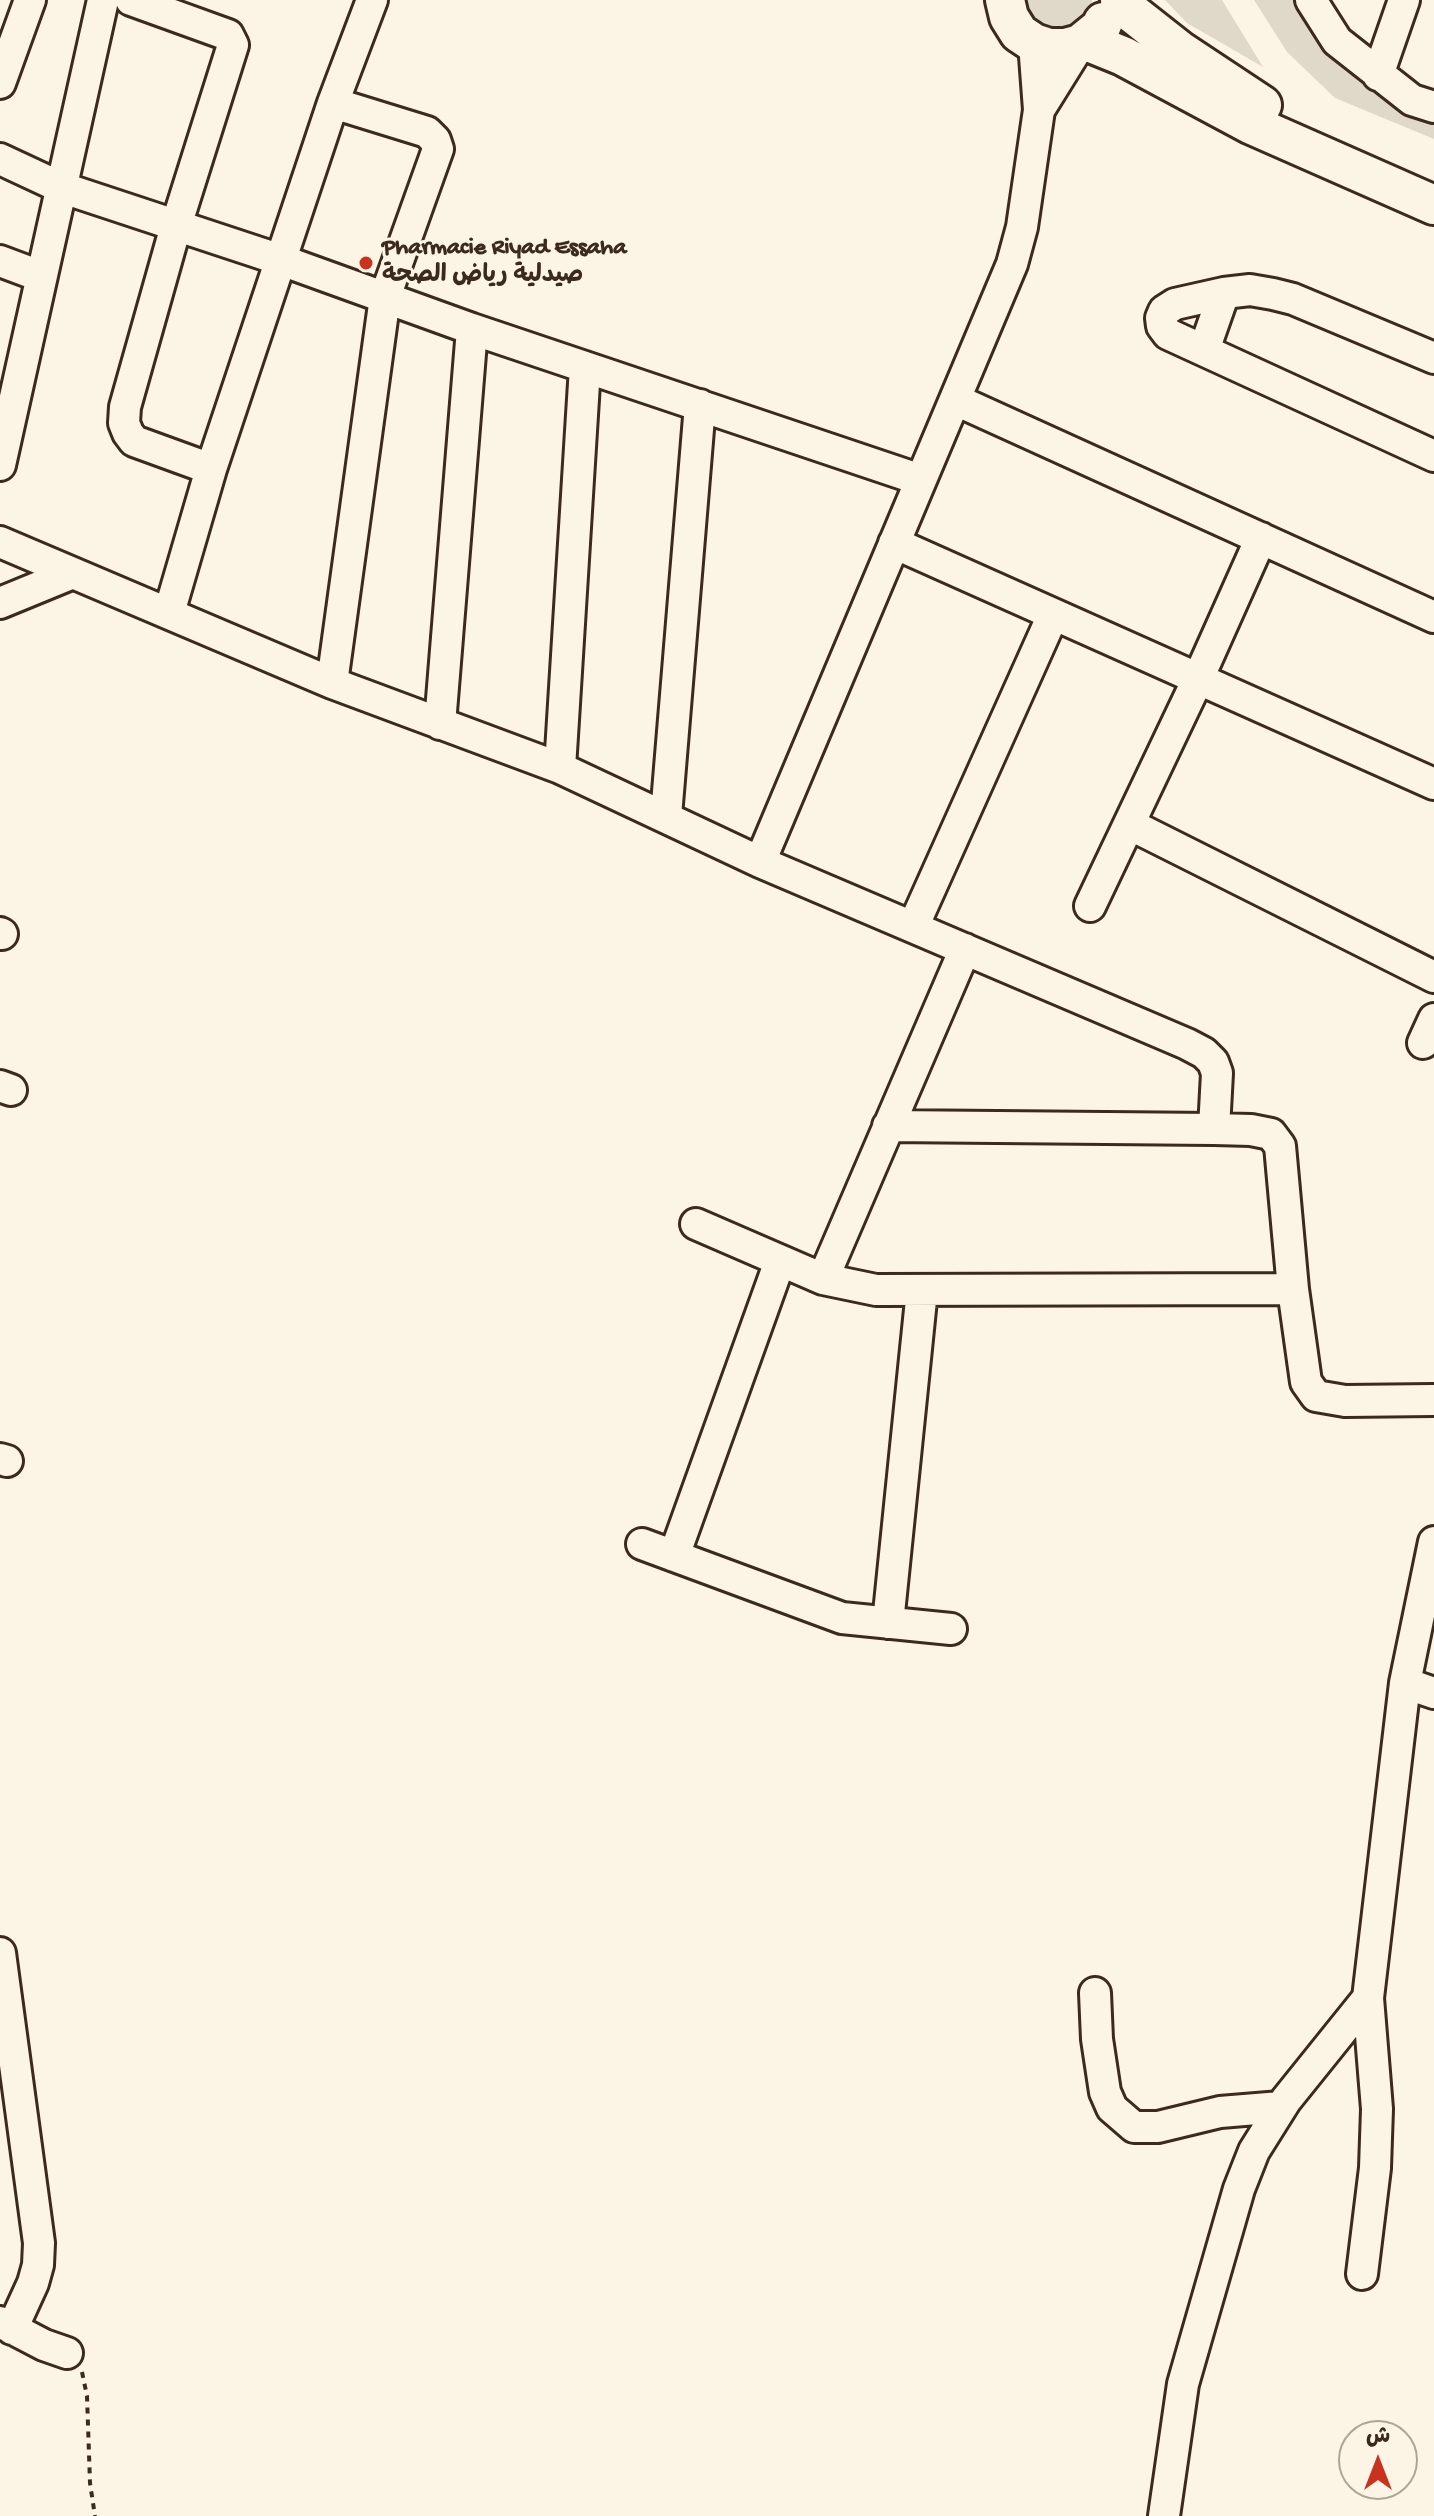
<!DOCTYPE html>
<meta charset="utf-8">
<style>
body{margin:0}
#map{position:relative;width:1434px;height:2516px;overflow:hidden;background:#fcf5e5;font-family:"Gochi Hand","Playpen Sans Arabic",sans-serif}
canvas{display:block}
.north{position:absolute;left:1338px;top:2420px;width:80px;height:80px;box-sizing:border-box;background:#fcf5e5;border:2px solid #afa495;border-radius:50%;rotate:0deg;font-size:22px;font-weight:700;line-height:32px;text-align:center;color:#3b2a1e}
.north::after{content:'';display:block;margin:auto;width:28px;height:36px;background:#c8321e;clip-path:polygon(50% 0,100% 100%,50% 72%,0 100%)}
</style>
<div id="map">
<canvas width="1434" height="2516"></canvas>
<div class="north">ش</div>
</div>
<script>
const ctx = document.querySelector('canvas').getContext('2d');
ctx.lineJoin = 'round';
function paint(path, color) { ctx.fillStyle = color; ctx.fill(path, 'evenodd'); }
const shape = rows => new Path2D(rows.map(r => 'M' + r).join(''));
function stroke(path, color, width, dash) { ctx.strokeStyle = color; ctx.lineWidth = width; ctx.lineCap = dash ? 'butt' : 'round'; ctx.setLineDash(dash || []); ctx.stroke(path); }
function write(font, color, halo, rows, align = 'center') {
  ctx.font = font + ' "Gochi Hand","Playpen Sans Arabic",sans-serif'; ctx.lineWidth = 6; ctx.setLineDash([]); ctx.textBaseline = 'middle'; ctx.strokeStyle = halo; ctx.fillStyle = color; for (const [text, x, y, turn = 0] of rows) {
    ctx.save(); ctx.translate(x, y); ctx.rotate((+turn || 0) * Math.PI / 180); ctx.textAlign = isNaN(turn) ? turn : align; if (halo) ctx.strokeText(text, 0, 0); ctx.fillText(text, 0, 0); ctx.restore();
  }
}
const green = shape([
 [1019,0,1092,0,1093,13,1045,46],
 [1165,0,1222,0,1263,67,1187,23],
 [1254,0,1296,0,1329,54,1389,100,1434,116,1434,139,1335,98,1287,52]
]);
const path = shape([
 [82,2372,87,2396,90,2483,95,2516]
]);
const minor = shape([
 [131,0,228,35,233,45,176,226,125,407,124,423,128,433,134,441,211,469],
 [1311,0,1337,41,1412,100,1434,107],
 [1378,75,1404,0],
 [0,83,30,0],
 [1039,110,1080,44],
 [0,159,60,187,281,260,472,329,921,480],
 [0,261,40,276],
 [1204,350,1224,293],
 [1434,358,1293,299,1273,294,1250,290,1224,293,1175,304,1164,311,1161,318,1162,326,1168,334,1434,456],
 [956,400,1434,617],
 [0,465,103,0],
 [0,542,332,683,560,768,760,862,1187,1044,1204,1053,1213,1062,1217,1073,1214,1129],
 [894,543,1434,784],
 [0,603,73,573],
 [169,613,211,469,333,103,372,0],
 [332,683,385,297,438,149,435,140,427,132,333,103],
 [440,724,472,329],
 [560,768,585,367],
 [666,816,700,405],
 [1129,824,1434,977],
 [760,862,1012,264,1022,227,1039,110,1034,43],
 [1090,906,1198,679,1261,538],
 [913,927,1053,615],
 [0,933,2,934],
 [1423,1043,1434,1019],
 [0,1086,11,1090],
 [888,1126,1214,1129,1251,1130,1271,1134,1280,1146,1293,1289,1306,1382,1316,1396,1345,1401,1434,1400],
 [696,1224,823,1279,876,1290,1293,1289],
 [823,1279,965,949],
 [0,1459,7,1461],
 [642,1544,842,1618,951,1629],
 [674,1556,780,1261],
 [888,1623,922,1290],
 [1405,1683,1434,1693],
 [0,1953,39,2243,38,2265,33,2283,12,2329],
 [1095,1993,1097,2039,1105,2092,1112,2108,1134,2127,1158,2127,1220,2112,1281,2107],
 [1362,2274,1375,2168,1377,2109,1368,1998,1405,1683,1434,1542],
 [0,2322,44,2345,67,2353],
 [1164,2516,1183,2384,1239,2189,1254,2151,1286,2100,1368,1998]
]);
const major = shape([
 [1005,0,1009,17,1019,33,1034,43,1049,48,1065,48,1080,44,1101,27,1103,22],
 [1120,0,1127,9,1179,50,1262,105],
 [1086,41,1123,56,1250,124,1434,205]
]);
const markers = [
 [366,263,8,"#c8321e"]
];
const poiNames = [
 ["Pharmacie Riyad Essaha",382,249],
 ["صيدلية رياض الصحة",382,277]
];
paint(green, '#e0d8c8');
stroke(minor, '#3b2a1e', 36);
stroke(major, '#3b2a1e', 44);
stroke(path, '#3b2a1e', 4, [6, 6]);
stroke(minor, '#fcf5e5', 30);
stroke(major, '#fcf5e5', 38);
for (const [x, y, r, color] of markers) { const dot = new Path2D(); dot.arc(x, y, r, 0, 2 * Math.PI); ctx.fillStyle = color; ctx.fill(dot); stroke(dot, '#fcf5e5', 3); }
write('bold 24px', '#3b2a1e', '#fcf5e5', poiNames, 'left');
</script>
